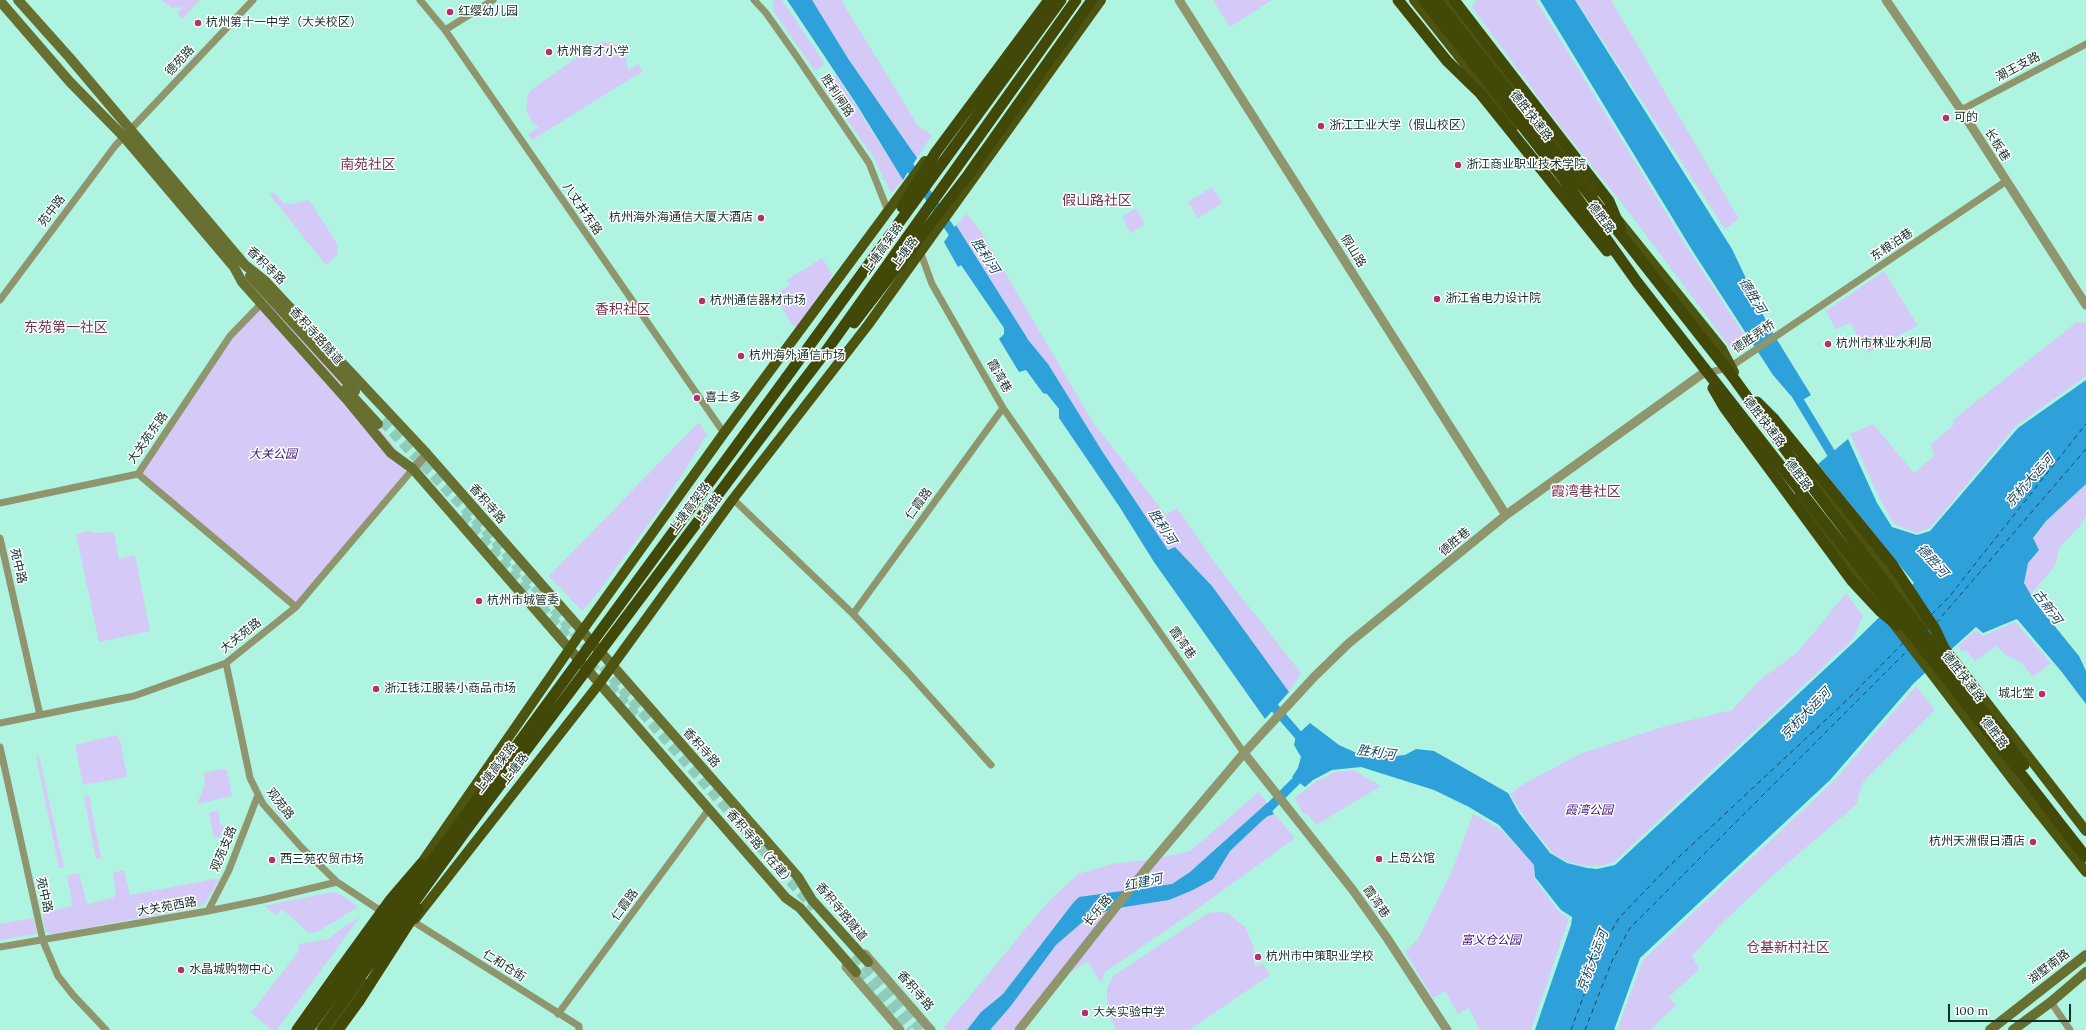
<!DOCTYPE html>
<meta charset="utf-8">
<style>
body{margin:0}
#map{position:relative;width:2086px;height:1030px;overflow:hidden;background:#aff3e1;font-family:Lora,serif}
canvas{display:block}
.scale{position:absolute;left:1948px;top:1004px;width:123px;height:18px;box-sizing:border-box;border:2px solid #143029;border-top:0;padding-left:5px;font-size:12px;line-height:14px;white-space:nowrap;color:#143029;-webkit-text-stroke:3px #fff;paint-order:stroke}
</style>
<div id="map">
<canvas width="2086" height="1030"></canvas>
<div class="scale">100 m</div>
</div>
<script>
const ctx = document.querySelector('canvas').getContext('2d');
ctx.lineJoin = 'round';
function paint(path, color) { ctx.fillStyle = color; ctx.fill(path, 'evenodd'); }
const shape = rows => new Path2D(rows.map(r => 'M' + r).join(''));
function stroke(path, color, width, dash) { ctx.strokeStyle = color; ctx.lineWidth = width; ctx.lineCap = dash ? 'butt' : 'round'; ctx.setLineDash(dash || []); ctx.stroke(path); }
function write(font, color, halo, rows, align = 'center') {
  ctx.font = font + ' Lora,"Noto Sans SC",serif'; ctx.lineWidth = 3; ctx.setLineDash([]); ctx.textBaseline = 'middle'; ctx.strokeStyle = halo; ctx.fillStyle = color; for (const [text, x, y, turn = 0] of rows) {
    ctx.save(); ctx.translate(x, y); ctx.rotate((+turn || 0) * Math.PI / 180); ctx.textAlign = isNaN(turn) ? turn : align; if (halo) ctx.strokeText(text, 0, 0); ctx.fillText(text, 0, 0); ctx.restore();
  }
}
const green = shape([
 [161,0,200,0,182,19,177,13,182,7,172,8],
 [774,0,782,0,825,64,815,71,772,9],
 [812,0,841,0,918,126,932,135,917,158,849,60],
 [1213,0,1272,0,1230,27],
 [1476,0,1536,0,1690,252,1748,341,1733,351,1628,211,1553,117,1472,7],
 [1576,0,1611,0,1739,219,1725,229],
 [603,42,610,42,617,45,626,59,628,70,638,64,643,71,532,140,528,134,539,127,533,124,526,109,528,94,531,90,596,44],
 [836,75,903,180,891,193,874,158,822,84],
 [1212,187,1222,203,1198,218,1188,202],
 [274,192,284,203,293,204,309,200,338,245,337,256,326,265,269,194],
 [1136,208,1145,224,1131,233,1122,217],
 [967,214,980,230,1094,424,1166,515,1177,508,1217,566,1301,673,1289,692,1212,586,1175,547,1168,550,1102,451,1048,364,1029,341,956,225],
 [822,258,832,274,830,280,797,327,793,326,774,295,790,285,787,280],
 [1884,271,1918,326,1889,340,1868,353,1850,323,1836,329,1826,311],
 [265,292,413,469,296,607,138,474,230,336],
 [2077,322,2086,323,2086,376,2016,426,1930,528,1917,533,1894,524,1881,501,1850,434,1873,424,1914,473,1934,456,1931,444,1953,426,1953,420],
 [699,422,707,435,662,506,593,599,582,611,549,576],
 [2086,484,2086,516,2080,526,2059,548,2055,566,2031,594,2024,583,2028,563,2039,550,2033,538,2046,521],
 [88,531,98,533,114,532,119,559,135,555,150,631,99,642,76,534],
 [1846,593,1863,616,1853,639,1614,862,1600,866,1587,866,1569,862,1553,854,1527,821,1510,794,1522,785,1580,754,1666,726,1732,710,1761,679,1798,652],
 [2015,622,2051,663,2033,677,2021,662,2004,654,1997,646,1976,660,1976,663,1966,650,1962,652,1958,646,1976,630,1983,636],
 [1916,686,1935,710,1863,782,1856,805,1770,878,1722,923,1692,956,1699,969,1669,997,1676,1005,1650,1030,1617,1030,1643,960,1833,782],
 [116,735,120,740,127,777,83,785,75,745],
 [36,756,39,756,64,867,59,868],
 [221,769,227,770,232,796,197,804,205,784,204,773],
 [1353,770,1381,786,1316,825,1309,816,1303,813,1295,798,1315,782,1335,772],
 [1259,792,1267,803,1190,872,1172,884,1073,903,1003,994,981,1012,967,1030,947,1030,944,1027,1047,903,1078,874,1112,864,1156,859,1190,851],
 [89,796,101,858,96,859,84,797],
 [218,810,220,824,224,826,220,837,214,838,209,813],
 [1274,814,1295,838,1197,909,1105,972,1101,983,1088,961,1058,980,1022,1030,990,1030,1010,1007,1056,945,1074,927,1086,919,1112,909,1169,900,1213,879,1230,851,1266,817],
 [1473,814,1499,828,1535,865,1534,878,1559,912,1569,918,1531,1030,1480,1030,1468,1008,1458,1014,1445,991,1433,998,1405,952,1418,939,1452,871],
 [124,870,130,895,220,878,206,902,199,907,53,934,46,932,42,913,73,906,67,876,79,873,87,904,113,898,116,893,113,875,115,872],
 [332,892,340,894,358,907,317,932,309,933,282,909,276,915,264,906],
 [1216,912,1228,913,1246,928,1253,946,1255,968,1262,963,1270,975,1189,1030,1117,1030,1111,1019,1107,1005,1107,988,1113,976,1208,913],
 [360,917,277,1030,272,1030,251,1013,298,952,299,944,328,939,346,925],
 [33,918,37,934,0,940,0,924]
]);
const water = shape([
 [787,0,812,0,849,60,917,158,903,180,857,105],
 [1540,0,1575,0,1732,249,1768,325,1811,395,1801,401,1791,396,1773,375,1692,250],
 [956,225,1029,341,1048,364,1102,451,1168,550,1175,547,1212,586,1289,692,1265,719,1154,562,1119,506,1059,418,1059,409,1047,394,1043,393,1026,370,1019,372,999,339,1004,334,1004,328,961,265,958,267,944,242],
 [2086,380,2086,484,2046,521,2033,538,2039,550,2028,563,2024,583,2035,602,2079,656,2086,671,2086,704,2061,671,2017,619,1983,633,1976,627,1914,683,1830,780,1640,958,1614,1030,1535,1030,1571,925,1572,917,1561,910,1535,877,1534,865,1499,825,1469,807,1434,790,1361,767,1332,770,1313,780,1305,787,1292,777,1298,768,1301,757,1294,745,1296,736,1310,723,1339,745,1361,755,1378,758,1405,755,1416,749,1434,751,1508,793,1519,813,1550,853,1567,863,1587,868,1597,869,1615,865,1855,641,1914,583,1818,464,1848,439,1877,503,1892,527,1917,535,1930,531,2018,428],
 [1267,803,1274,814,1266,817,1230,851,1213,879,1193,890,1169,900,1112,909,1086,919,1056,945,1010,1007,990,1030,967,1030,981,1012,1003,994,1073,903,1079,897,1172,884,1190,872]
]);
const canal = shape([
 [904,158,958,241],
 [1793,390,1837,463],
 [1267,699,1306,744],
 [1262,815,1305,772]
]);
const ferry = shape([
 [1932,614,1949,597,2086,424],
 [1936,623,2086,449],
 [1571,1030,1601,949,1619,918,1665,870,1846,701,1903,643],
 [1585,1030,1612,961,1630,928,1908,650]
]);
const secondaryTunnel = shape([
 [382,421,498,544,653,725,814,908],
 [462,515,636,716],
 [855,955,921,1030],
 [857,973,909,1030]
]);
const minor = shape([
 [420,0,445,30,724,433],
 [754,0,766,13,795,54,869,163,888,211],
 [445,30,493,0],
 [1961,110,2086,44],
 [921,254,932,284,1003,408,1244,753],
 [0,300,115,146,253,0],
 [1704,374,1730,367,2005,182],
 [138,474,296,607],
 [733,499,853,614,906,670,991,765],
 [0,503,138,474,230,336,261,304],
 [0,538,40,715],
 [853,614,1003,408],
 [226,663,250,778,263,804,302,848,337,882,384,913],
 [0,723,134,696,226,663,296,607,413,469],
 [0,747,43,941,58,976,73,995,106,1030],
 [208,911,229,870,258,795],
 [414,922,579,1026,579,1030],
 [0,947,208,911,262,900,337,882],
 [2051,1002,2070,1030],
 [558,1014,709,809]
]);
const tertiary = shape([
 [1179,0,1506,515],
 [1886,0,1961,110,2086,305],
 [413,469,427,454],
 [1244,753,1352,889,1387,938,1447,1030],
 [865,954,931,1030],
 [846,967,900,1030],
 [1019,1030,1146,869,1244,753,1314,677,1349,643,1506,515,1702,374]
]);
const secondary = shape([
 [18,0,69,57,245,265,265,281,427,454,798,877,812,900,868,962],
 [0,1,70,82,124,137,234,267,242,282,349,402,391,453,413,469,786,898,800,908,856,972],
 [250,276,355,391],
 [346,389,378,424],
 [1990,1030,2086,955],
 [2013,1030,2051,1002,2086,972]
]);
const primary = shape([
 [1414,0,1514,126],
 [1445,0,1595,192],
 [1618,220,1722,349,1734,372],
 [1800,461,1927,625],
 [1798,498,2015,783,2086,872],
 [1939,641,2086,831],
 [416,871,582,631,724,433,925,161],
 [415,919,599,684,733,499,868,325,1101,0],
 [330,1030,365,984]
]);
const trunk = shape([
 [902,207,936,152,1049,0],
 [854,323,968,175,1092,0],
 [786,378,1061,0],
 [798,388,824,354,1076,0],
 [1774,419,1892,564,1935,629,1944,648],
 [1740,429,1852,581,1880,611,1897,625],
 [297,1030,341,968],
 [338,1030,359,1001]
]);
const trunkBridge = shape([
 [1398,0,1447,61,1480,93,1607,251],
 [1424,0,1563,178,1637,282,2086,857],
 [1436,0,1732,376,1819,496,2024,765],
 [1454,0,1609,201,1621,230],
 [1713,388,1724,407,1740,429],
 [1757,402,1774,419],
 [341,968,391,899,421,864],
 [359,1001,418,909],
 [308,1030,786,378],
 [322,1030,467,829,798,388]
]);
const markers = [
 [450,12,4,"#b52e6f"],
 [198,23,4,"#b52e6f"],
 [549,52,4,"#b52e6f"],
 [1946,118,4,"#b52e6f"],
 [1321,126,4,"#b52e6f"],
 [1458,165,4,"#b52e6f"],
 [761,218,4,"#b52e6f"],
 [1437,299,4,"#b52e6f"],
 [702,301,4,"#b52e6f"],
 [1828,344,4,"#b52e6f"],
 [741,356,4,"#b52e6f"],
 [697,398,4,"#b52e6f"],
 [479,601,4,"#b52e6f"],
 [376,689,4,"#b52e6f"],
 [2042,694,4,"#b52e6f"],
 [2033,842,4,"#b52e6f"],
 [1379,859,4,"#b52e6f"],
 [272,860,4,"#b52e6f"],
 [1258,957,4,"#b52e6f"],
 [181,970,4,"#b52e6f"],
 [1085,1013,4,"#b52e6f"]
];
const poiNames = [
 ["红缨幼儿园",458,12],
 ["杭州第十一中学（大关校区）",206,23],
 ["杭州育才小学",557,52],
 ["可的",1954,118],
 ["浙江工业大学（假山校区）",1329,126],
 ["浙江商业职业技术学院",1466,165],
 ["杭州海外海通信大厦大酒店",753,218,"right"],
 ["浙江省电力设计院",1445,299],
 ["杭州通信器材市场",710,301],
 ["杭州市林业水利局",1836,344],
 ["杭州海外通信市场",749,356],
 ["喜士多",705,398],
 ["杭州市城管委",487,601],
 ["浙江钱江服装小商品市场",384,689],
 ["城北堂",2034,694,"right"],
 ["杭州天洲假日酒店",2025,842,"right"],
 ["上岛公馆",1387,859],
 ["西三苑农贸市场",280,860],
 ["杭州市中策职业学校",1266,957],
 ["水晶城购物中心",189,970],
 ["大关实验中学",1093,1013]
];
const streetNames = [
 ["德苑路",180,61,-47],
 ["潮王支路",2018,67,-28],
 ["胜利闸路",837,96,56],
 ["德胜快速路",1531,116,52],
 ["长板巷",1997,145,58],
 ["八丈井东路",582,209,56],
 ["苑中路",52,211,-53],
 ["德胜路",1601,218,53],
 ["东粮泊巷",1892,245,-34],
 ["上塘高架路",883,249,-55],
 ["假山路",1353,251,58],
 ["上塘路",905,253,-54],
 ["香积寺路",266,266,44],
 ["香积寺路隧道",316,336,48],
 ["德胜弄桥",1754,337,-34],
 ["霞湾巷",999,376,60],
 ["德胜快速路",1764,422,52],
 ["大关苑东路",148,438,-55],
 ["德胜路",1798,475,53],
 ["香积寺路",487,504,49],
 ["仁霞路",919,504,-54],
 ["上塘高架路",690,508,-53],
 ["上塘路",709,510,-54],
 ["德胜巷",1455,542,-40],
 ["苑中路",18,566,77],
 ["大关苑路",241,636,-38],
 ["霞湾巷",1182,643,55],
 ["德胜快速路",1963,677,52],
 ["德胜路",1994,733,53],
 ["香积寺路",701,748,48],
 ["上塘高架路",496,768,-53],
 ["上塘路",515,769,-52],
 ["观苑路",280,804,52],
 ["香积寺路（在建）",760,848,49],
 ["观苑支路",224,849,-67],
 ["苑中路",44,895,77],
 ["霞湾巷",1376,902,55],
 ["仁霞路",625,905,-54],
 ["大关苑西路",167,907,-10],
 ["长乐路",1098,911,-50],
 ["香积寺路隧道",841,912,50],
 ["仁和仓街",504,966,32],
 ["湖墅南路",2049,967,-37],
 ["香积寺路",915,991,49]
];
const parkNames = [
 ["大关公园",273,455],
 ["霞湾公园",1589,811],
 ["富义仓公园",1491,941]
];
const waterNames = [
 ["胜利河",985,256,57],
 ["德胜河",1752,296,59],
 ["京杭大运河",2030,481,-48],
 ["胜利河",1162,527,57],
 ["德胜河",1932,561,48],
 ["古新河",2047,607,54],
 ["京杭大运河",1806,714,-46],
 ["胜利河",1376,753,8],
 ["红建河",1143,883,-12],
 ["京杭大运河",1593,961,-69]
];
const quarterNames = [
 ["南苑社区",368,165],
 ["假山路社区",1097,201],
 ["香积社区",623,310],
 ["东苑第一社区",66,328],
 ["霞湾巷社区",1586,492],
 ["仓基新村社区",1788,948]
];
paint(green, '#d5caf7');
paint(water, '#2ea1da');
stroke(canal, '#2ea1da', 9);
stroke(ferry, '#18455d', 1, [5, 4]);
stroke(secondaryTunnel, '#90ccbc', 10, [10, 5]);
stroke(minor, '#8f966d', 7);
stroke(tertiary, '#8f966d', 9);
stroke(secondary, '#677030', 10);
stroke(primary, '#4c5410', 10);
stroke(trunk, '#414808', 11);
stroke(trunkBridge, '#414808', 11);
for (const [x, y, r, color] of markers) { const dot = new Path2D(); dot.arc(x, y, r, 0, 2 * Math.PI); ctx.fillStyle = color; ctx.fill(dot); stroke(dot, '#fff', 1.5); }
write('12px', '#143029', '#fff', poiNames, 'left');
write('12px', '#143029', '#fff', streetNames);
write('italic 12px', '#3f117b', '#fff', parkNames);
write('italic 13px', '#18455d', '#fff', waterNames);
write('14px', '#75324e', '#fff', quarterNames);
</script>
